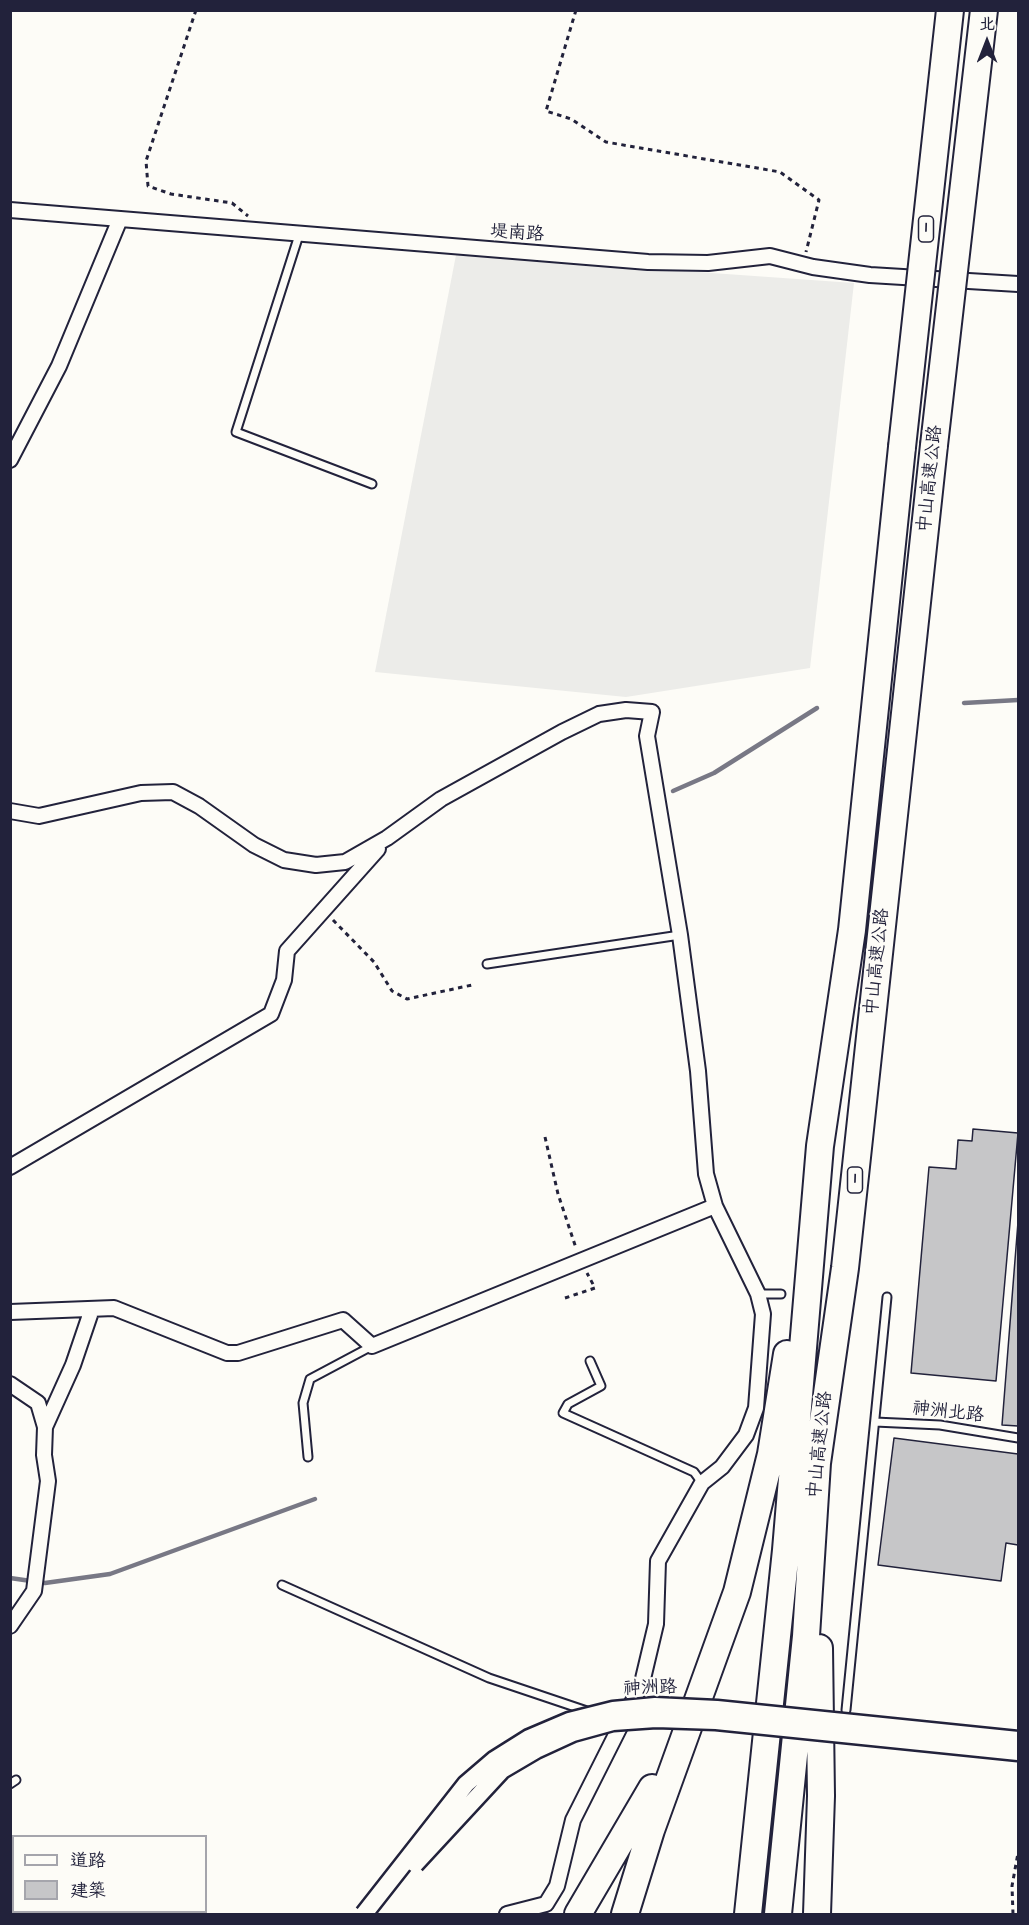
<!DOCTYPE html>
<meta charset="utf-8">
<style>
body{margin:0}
#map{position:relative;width:1029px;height:1925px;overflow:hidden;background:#fdfcf7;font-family:"Architects Daughter","LXGW WenKai TC",sans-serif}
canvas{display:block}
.frame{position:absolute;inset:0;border:12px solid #22223b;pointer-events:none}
.legend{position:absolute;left:12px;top:1835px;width:195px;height:78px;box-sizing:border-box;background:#fdfcf7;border:2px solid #a5a5ac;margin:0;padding:8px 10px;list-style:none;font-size:18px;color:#22223b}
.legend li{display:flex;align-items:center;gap:12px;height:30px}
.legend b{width:30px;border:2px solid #a5a5ac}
.north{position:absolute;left:957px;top:12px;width:60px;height:60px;-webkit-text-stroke:4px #fdfcf7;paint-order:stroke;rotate:0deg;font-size:16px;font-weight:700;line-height:24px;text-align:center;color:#22223b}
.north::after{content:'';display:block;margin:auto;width:21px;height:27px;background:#22223b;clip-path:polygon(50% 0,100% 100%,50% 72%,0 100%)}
</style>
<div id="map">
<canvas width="1029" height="1925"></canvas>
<div class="frame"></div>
<ul class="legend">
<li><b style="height:8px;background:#fdfcf7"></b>道路</li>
<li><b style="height:16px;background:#c6c6c8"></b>建築</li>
</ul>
<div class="north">北</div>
</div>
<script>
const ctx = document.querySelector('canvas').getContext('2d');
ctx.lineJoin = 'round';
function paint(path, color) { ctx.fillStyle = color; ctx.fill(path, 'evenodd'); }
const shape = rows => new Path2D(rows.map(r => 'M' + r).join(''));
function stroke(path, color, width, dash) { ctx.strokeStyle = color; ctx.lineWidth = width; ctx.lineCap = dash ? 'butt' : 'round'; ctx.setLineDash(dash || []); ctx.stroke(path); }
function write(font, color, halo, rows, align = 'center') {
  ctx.font = font + ' "Architects Daughter","LXGW WenKai TC",sans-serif'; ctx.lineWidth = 4.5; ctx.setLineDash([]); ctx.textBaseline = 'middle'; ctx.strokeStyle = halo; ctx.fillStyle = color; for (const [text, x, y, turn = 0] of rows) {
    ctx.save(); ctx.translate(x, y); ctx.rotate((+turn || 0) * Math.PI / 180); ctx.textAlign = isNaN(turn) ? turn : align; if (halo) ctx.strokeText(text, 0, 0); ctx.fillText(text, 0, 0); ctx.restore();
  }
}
const built = shape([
 [456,255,854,283,810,668,626,697,375,672]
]);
const stream = shape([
 [964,703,1018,700],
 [673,791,714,773,817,708],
 [10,1578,45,1583,110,1574,315,1499]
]);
const building = shape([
 [973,1129,1018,1133,996,1381,911,1373,929,1167,956,1169,958,1140,972,1141,973,1129],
 [1018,1222,1018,1426,1002,1425,1018,1222],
 [894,1438,1018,1454,1018,1545,1006,1543,1001,1581,878,1565,894,1438]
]);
const path = shape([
 [196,10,146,161,148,186,171,194,232,203,248,216],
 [576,10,546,111,571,119,606,142,780,172,819,200,806,252],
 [333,920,374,962,392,991,407,999,472,985],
 [545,1137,558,1194,576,1248],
 [565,1298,595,1288,587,1273],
 [1013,1914,1012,1886,1018,1853]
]);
const service = shape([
 [299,235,236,432,372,484],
 [487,964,680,935],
 [758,1294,781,1294],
 [590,1361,601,1386,568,1404,563,1413,694,1472,702,1483],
 [875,1422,940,1425,1018,1438],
 [308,1457,303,1403,310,1379,372,1346],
 [282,1585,489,1678,590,1712],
 [846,1710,887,1297],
 [10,1784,16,1780]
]);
const minor = shape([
 [10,210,648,262,708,263,770,256,813,267,870,275,1018,284],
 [10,460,59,366,120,219],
 [10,811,39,816,141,793,173,792,199,806,254,845,284,860,316,865,345,862,387,838,441,799,562,732,599,714,626,710,652,712,647,736,680,935,698,1071,706,1174,715,1206,758,1294,763,1314,756,1408,746,1435,722,1467,702,1483,658,1561,656,1624,642,1683,573,1820,557,1886,546,1904,507,1914],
 [10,1167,271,1014,284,980,287,951,378,849],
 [10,1312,114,1308,227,1353,238,1353,343,1320,372,1346,715,1206],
 [10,1384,38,1403,45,1427,44,1455,48,1481,34,1591,10,1626],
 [45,1427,73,1365,92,1309]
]);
const motorway = shape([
 [578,1914,652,1788],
 [625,1914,651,1830,737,1592,771,1454,787,1354],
 [748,1914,786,1550,820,1146,852,930,902,447],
 [778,1914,806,1636,817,1463,845,1268,934,445],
 [817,1914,821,1796,819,1648]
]);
const tertiaryBridge = shape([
 [415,1864,502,1770,536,1750,573,1733,613,1722,656,1719,716,1721,1018,1752],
 [364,1914,466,1784,494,1760,529,1738,569,1721,613,1710,655,1706,717,1709,1018,1740]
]);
const motorwayBridge = shape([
 [934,445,984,10],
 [902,447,950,10]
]);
const shields = [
 [926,229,15],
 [855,1180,15]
];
const shieldNames = [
 ["1",926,229],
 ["1",855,1180]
];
const streetNames = [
 ["堤南路",517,234,4],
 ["中山高速公路",931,479,-84],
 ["中山高速公路",878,962,-84],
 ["神洲北路",948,1413,6],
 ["中山高速公路",821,1445,-84],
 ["神洲路",650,1689,-2]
];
paint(built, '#ecece9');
stroke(stream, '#787885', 4.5);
paint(building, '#c6c6c8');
stroke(building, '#22223b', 1.5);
stroke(service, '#22223b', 11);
stroke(minor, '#22223b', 18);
stroke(motorway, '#22223b', 30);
stroke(path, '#22223b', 3, [4.5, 4.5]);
stroke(service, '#fdfcf7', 7);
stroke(minor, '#fdfcf7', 14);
stroke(motorway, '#fdfcf7', 26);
stroke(tertiaryBridge, '#22223b', 21, []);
stroke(motorwayBridge, '#22223b', 30, []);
stroke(tertiaryBridge, '#fdfcf7', 16);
stroke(motorwayBridge, '#fdfcf7', 26);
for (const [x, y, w] of shields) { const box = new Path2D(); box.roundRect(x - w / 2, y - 13, w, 26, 4.5); ctx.fillStyle = '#fdfcf7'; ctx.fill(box); stroke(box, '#22223b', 1.5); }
write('bold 16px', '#22223b', null, shieldNames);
write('18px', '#22223b', '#fdfcf7', streetNames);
</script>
